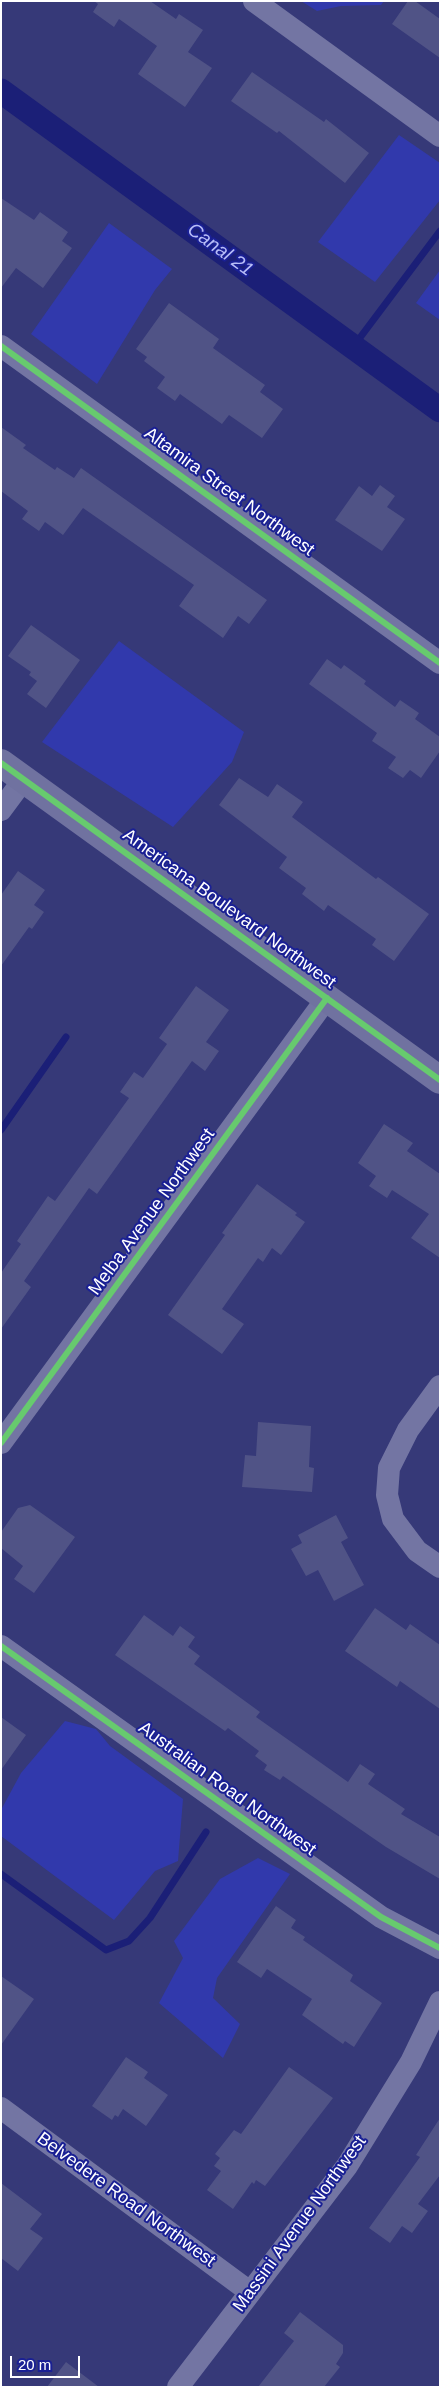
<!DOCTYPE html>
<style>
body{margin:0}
#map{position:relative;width:441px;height:2388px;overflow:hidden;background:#363978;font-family:Helvetica,sans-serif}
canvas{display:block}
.frame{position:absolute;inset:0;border:2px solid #fff;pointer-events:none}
.scale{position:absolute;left:10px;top:2356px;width:70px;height:22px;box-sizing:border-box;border:2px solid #fff;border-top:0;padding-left:6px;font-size:15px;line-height:18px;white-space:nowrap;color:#fff;-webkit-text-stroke:4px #1a2094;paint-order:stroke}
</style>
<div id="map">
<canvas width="441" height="2388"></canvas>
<div class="frame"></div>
<div class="scale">20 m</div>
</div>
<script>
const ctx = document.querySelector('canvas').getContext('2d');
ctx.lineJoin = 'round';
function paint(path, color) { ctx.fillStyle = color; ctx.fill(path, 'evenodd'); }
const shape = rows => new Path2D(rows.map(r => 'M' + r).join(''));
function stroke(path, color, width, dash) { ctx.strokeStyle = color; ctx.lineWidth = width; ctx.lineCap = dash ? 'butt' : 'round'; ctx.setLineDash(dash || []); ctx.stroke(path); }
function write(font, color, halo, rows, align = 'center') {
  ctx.font = font + ' Helvetica,sans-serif'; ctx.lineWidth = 4; ctx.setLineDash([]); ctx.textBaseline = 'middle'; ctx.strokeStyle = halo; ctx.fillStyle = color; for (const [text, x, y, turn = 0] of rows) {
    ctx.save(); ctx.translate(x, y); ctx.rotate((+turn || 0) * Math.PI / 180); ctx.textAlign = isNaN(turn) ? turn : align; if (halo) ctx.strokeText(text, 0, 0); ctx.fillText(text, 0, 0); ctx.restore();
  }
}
const green = shape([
 [301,1,384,1,381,5,341,6,317,11],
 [399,135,440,163,440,200,375,282,318,242],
 [109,223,172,269,155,290,97,384,31,334],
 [440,270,440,320,416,303],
 [119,641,244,732,232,762,173,827,42,742],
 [65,1721,96,1729,110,1746,183,1799,178,1861,155,1871,114,1920,1,1836,1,1810,21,1773],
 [258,1858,290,1874,217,1978,213,1998,240,2024,223,2058,159,2003,183,1958,174,1941,220,1879]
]);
const stream = shape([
 [351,345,359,339,440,231],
 [1,1130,66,1037],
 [1,1874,106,1950,129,1941,150,1918,206,1832]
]);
const canal = shape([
 [1,91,440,410]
]);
const building = shape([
 [94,1,150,1,176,19,179,14,203,30,188,52,212,68,185,107,138,74,157,46,119,19,114,27,93,12,98,4],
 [408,1,415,1,440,19,440,58,392,24],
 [252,72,324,122,326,119,369,153,345,183,279,131,277,133,231,101],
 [1,198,34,220,40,212,68,232,62,241,72,248,43,288,16,268,1,288],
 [169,303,219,339,213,348,265,385,260,392,283,409,262,438,229,415,222,424,180,394,175,401,157,388,165,377,144,361,147,357,136,349],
 [1,427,26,445,23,448,55,470,57,467,74,478,81,468,267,600,249,624,238,616,223,638,179,606,194,585,83,508,63,535,45,522,39,531,22,519,28,511,1,491],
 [380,485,395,496,387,507,405,519,382,551,335,520,359,486,372,496],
 [31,625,80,660,46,708,27,694,37,681,29,675,31,672,8,656],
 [327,659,341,669,344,665,366,681,364,684,395,707,400,700,419,713,415,719,440,737,440,751,421,778,410,770,403,778,388,768,396,757,372,741,377,733,309,684],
 [239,778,268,797,277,784,303,802,292,817,376,879,378,877,429,914,394,961,372,945,376,939,328,905,324,911,302,894,306,888,279,868,287,857,219,805],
 [18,871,45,890,34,905,44,912,32,929,29,927,1,966,1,895],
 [196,986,229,1010,206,1042,219,1051,205,1071,192,1061,97,1194,89,1188,24,1281,31,1287,1,1329,1,1273,21,1244,17,1241,48,1196,55,1201,129,1098,120,1092,134,1072,143,1078,167,1044,159,1038],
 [384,1124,413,1143,407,1151,440,1174,440,1258,411,1238,429,1214,392,1190,387,1198,369,1186,376,1176,358,1163],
 [257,1184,297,1213,295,1215,305,1222,281,1255,272,1248,263,1262,258,1258,222,1309,244,1324,222,1354,168,1315,225,1235,222,1233],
 [258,1422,311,1426,309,1467,314,1468,312,1492,242,1487,245,1455,256,1456],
 [30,1505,75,1537,34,1593,14,1579,23,1566,1,1548,1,1532,18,1508],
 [336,1515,348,1538,341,1542,364,1585,334,1601,318,1570,306,1576,291,1549,302,1543,298,1535],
 [375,1608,406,1630,410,1624,440,1645,440,1709,400,1681,397,1687,345,1651],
 [144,1615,173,1636,180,1626,195,1637,188,1647,200,1656,194,1664,260,1712,256,1717,348,1782,360,1764,375,1774,368,1784,405,1809,401,1814,440,1837,440,1879,386,1847,283,1776,280,1780,264,1770,267,1765,255,1756,259,1751,228,1728,225,1731,115,1655],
 [1,1717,26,1735,1,1770],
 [276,1906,296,1920,291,1928,305,1937,303,1940,353,1975,350,1981,382,2003,354,2047,345,2041,343,2044,302,2015,312,1999,267,1969,261,1978,237,1962],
 [1,1976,34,1999,1,2045],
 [126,2057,148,2072,144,2078,168,2095,146,2126,123,2109,118,2117,115,2115,112,2120,92,2106],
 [289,2067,333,2098,265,2186,256,2180,254,2184,252,2182,233,2209,207,2190,221,2171,214,2166,220,2158,215,2154,234,2130,241,2134],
 [440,2118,440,2175,418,2204,428,2211,412,2233,402,2226,390,2243,369,2228,420,2157,416,2155],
 [1,2183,42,2214,30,2229,43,2238,18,2271,1,2258],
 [300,2312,343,2345,343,2353,336,2364,340,2367,324,2387,258,2387,294,2341,284,2333],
 [66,2362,99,2387,47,2387]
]);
const street = shape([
 [254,1,440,136],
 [1,346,440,663],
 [1,810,24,779],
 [440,1386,408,1430,389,1468,387,1495,393,1519,417,1551,440,1567],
 [1,1443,327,998],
 [1,1646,381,1917,440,1948],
 [1,2108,250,2292],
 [178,2387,347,2166,411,2062,440,2002]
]);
const secondary = shape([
 [1,763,440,1080]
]);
const cycleway = shape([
 [1,346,440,663],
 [1,763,440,1080],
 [1,1443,327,998],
 [1,1646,381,1917,440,1948]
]);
const streetNames = [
 ["Altamira Street Northwest",229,492,36],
 ["Americana Boulevard Northwest",229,909,36],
 ["Melba Avenue Northwest",152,1212,-54],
 ["Australian Road Northwest",227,1789,36],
 ["Belvedere Road Northwest",126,2200,36],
 ["Massini Avenue Northwest",300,2224,-54]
];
const waterNames = [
 ["Canal 21",220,250,36]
];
paint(green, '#3139ac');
stroke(stream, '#1b1f77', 7);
stroke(canal, '#1b1f77', 25);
paint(building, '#505386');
stroke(street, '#7375a3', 22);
stroke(secondary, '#7072a0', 28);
stroke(cycleway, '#67ca6e', 6);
write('18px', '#fff', '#1a2094', streetNames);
write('italic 19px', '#b7bcf7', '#1a2094', waterNames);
</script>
